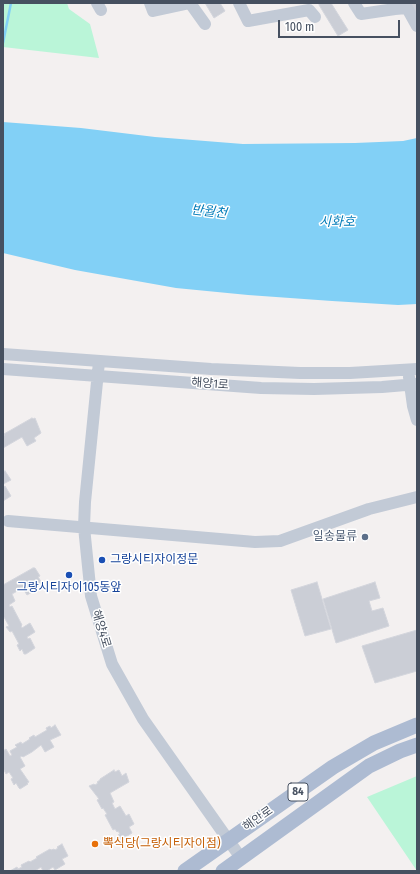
<!DOCTYPE html>
<meta charset="utf-8">
<style>
body{margin:0}
#map{position:relative;width:420px;height:874px;overflow:hidden;background:#f3f0f0;font-family:"Fira Sans Condensed",sans-serif}
canvas{display:block}
.frame{position:absolute;inset:0;border:4px solid #465060;pointer-events:none}
.scale{position:absolute;left:278px;top:20px;width:122px;height:18px;box-sizing:border-box;border:2px solid #465060;border-top:0;padding-left:5px;font-size:12px;line-height:14px;white-space:nowrap;color:#465060;-webkit-text-stroke:3px #fff;paint-order:stroke}
</style>
<div id="map">
<canvas width="420" height="874"></canvas>
<div class="frame"></div>
<div class="scale">100 m</div>
</div>
<script>
const ctx = document.querySelector('canvas').getContext('2d');
ctx.lineJoin = 'round';
function paint(path, color) { ctx.fillStyle = color; ctx.fill(path, 'evenodd'); }
const shape = rows => new Path2D(rows.map(r => 'M' + r).join(''));
function stroke(path, color, width, dash) { ctx.strokeStyle = color; ctx.lineWidth = width; ctx.lineCap = dash ? 'butt' : 'round'; ctx.setLineDash(dash || []); ctx.stroke(path); }
function write(font, color, halo, rows, align = 'center') {
  ctx.font = font + ' "Fira Sans Condensed","Noto Sans KR",sans-serif'; ctx.lineWidth = 3; ctx.setLineDash([]); ctx.textBaseline = 'middle'; ctx.strokeStyle = halo; ctx.fillStyle = color; for (const [text, x, y, turn = 0] of rows) {
    ctx.save(); ctx.translate(x, y); ctx.rotate((+turn || 0) * Math.PI / 180); ctx.textAlign = isNaN(turn) ? turn : align; if (halo) ctx.strokeText(text, 0, 0); ctx.fillText(text, 0, 0); ctx.restore();
  }
}
const green = shape([
 [3,3,67,3,69,9,90,24,99,58,3,47],
 [417,776,417,871,367,797]
]);
const water = shape([
 [3,122,81,128,155,137,243,144,355,143,403,141,417,138,417,304,398,305,332,301,248,295,176,288,75,270,3,253]
]);
const stream = shape([
 [3,43,11,3]
]);
const building = shape([
 [205,3,220,3,225,11,214,18,205,3],
 [319,3,331,3,348,30,338,36,319,5,319,3],
 [407,3,417,3,417,18,407,3],
 [32,418,33,419,35,418,41,433,34,438,36,441,27,446,22,437,3,448,3,437,5,435,4,434,32,418],
 [5,471,11,480,3,484,3,472,5,471],
 [3,485,4,487,5,486,11,496,3,501,3,485],
 [33,568,35,568,40,576,38,577,42,583,34,587,36,590,27,595,22,587,20,588,21,589,12,594,15,601,9,605,10,607,12,606,22,625,21,626,22,628,30,623,35,632,27,637,28,639,30,638,35,648,26,654,24,654,22,649,20,651,17,645,19,644,12,631,10,632,6,627,9,626,4,617,3,618,3,585,33,568],
 [317,582,331,629,305,636,291,590,317,582],
 [375,582,380,598,369,601,372,611,383,608,389,626,336,643,323,599,375,582],
 [417,630,417,671,375,683,362,646,417,630],
 [55,725,61,735,50,740,54,747,45,752,41,745,32,752,23,757,22,756,20,757,25,766,20,769,29,782,27,783,28,784,20,789,19,788,16,783,14,785,11,779,13,778,9,772,6,774,3,768,3,751,6,749,10,756,12,755,10,751,17,747,15,745,21,742,22,744,30,739,29,738,34,735,35,737,47,730,46,728,50,726,51,728,55,725],
 [114,770,115,772,119,770,122,776,126,773,129,782,110,793,114,802,112,803,115,809,120,806,126,816,129,814,134,824,129,827,132,833,121,840,118,835,120,834,118,831,117,832,115,829,113,830,105,815,107,814,103,808,102,809,97,800,99,799,89,786,94,784,95,785,98,783,97,782,100,780,100,779,114,770],
 [62,844,68,856,62,859,65,864,55,870,53,867,47,871,43,871,41,867,35,871,10,871,17,867,18,869,22,867,21,865,29,861,30,862,37,858,36,857,50,849,51,850,54,849,55,850,58,848,57,847,62,844]
]);
const minor = shape([
 [97,3,101,10],
 [150,3,153,11,190,3,205,24],
 [239,3,248,21,309,10,315,17],
 [354,3,361,14,395,9,407,8,417,26],
 [3,354,211,369,300,373,350,373,417,369],
 [99,362,85,502,84,527,91,596,112,664,143,719,241,858],
 [3,369,261,388,314,389,382,387,417,384],
 [409,377,413,406,417,420],
 [8,521,255,542,280,541,369,509,417,497]
]);
const major = shape([
 [185,871,333,767,374,743,417,725],
 [223,871,369,766,400,751,417,745]
]);
const markers = [
 [365,537,4,"#5c6f8a"],
 [102,560,4,"#1a4fb4"],
 [69,575,4,"#1a4fb4"],
 [95,844,4,"#e8710a"]
];
const shields = [
 [298,792,20]
];
const shieldNames = [
 ["84",298,792]
];
const streetNames = [
 ["해양1로",210,384,4],
 ["해양4로",101,629,73],
 ["해안로",258,819,-35]
];
const serviceNames = [
 ["일송물류",357,537]
];
const transitNames = [
 ["그랑시티자이정문",110,560],
 ["그랑시티자이105동앞",69,588,"center"]
];
const foodNames = [
 ["뽁식당(그랑시티자이점)",103,844]
];
const waterNames = [
 ["반월천",209,212,7],
 ["시화호",337,222]
];
paint(green, '#baf5d8');
paint(water, '#82d0f6');
stroke(stream, '#82d0f6', 2.5);
paint(building, '#cbced6');
stroke(building, '#d3d5dc', 1);
stroke(minor, '#c2cad6', 12);
stroke(major, '#adbbd2', 15);
for (const [x, y, r, color] of markers) { const dot = new Path2D(); dot.arc(x, y, r, 0, 2 * Math.PI); ctx.fillStyle = color; ctx.fill(dot); stroke(dot, '#fff', 1.5); }
for (const [x, y, w] of shields) { const box = new Path2D(); box.roundRect(x - w / 2, y - 9, w, 18, 3); ctx.fillStyle = '#fff'; ctx.fill(box); stroke(box, '#465060', 1); }
write('bold 11px', '#465060', null, shieldNames);
write('12px', '#465060', '#fff', streetNames);
write('12px', '#4e5e75', '#fff', serviceNames, 'right');
write('12px', '#164399', '#fff', transitNames, 'left');
write('12px', '#c56008', '#fff', foodNames, 'left');
write('italic 13px', '#007bb8', '#fff', waterNames);
</script>
